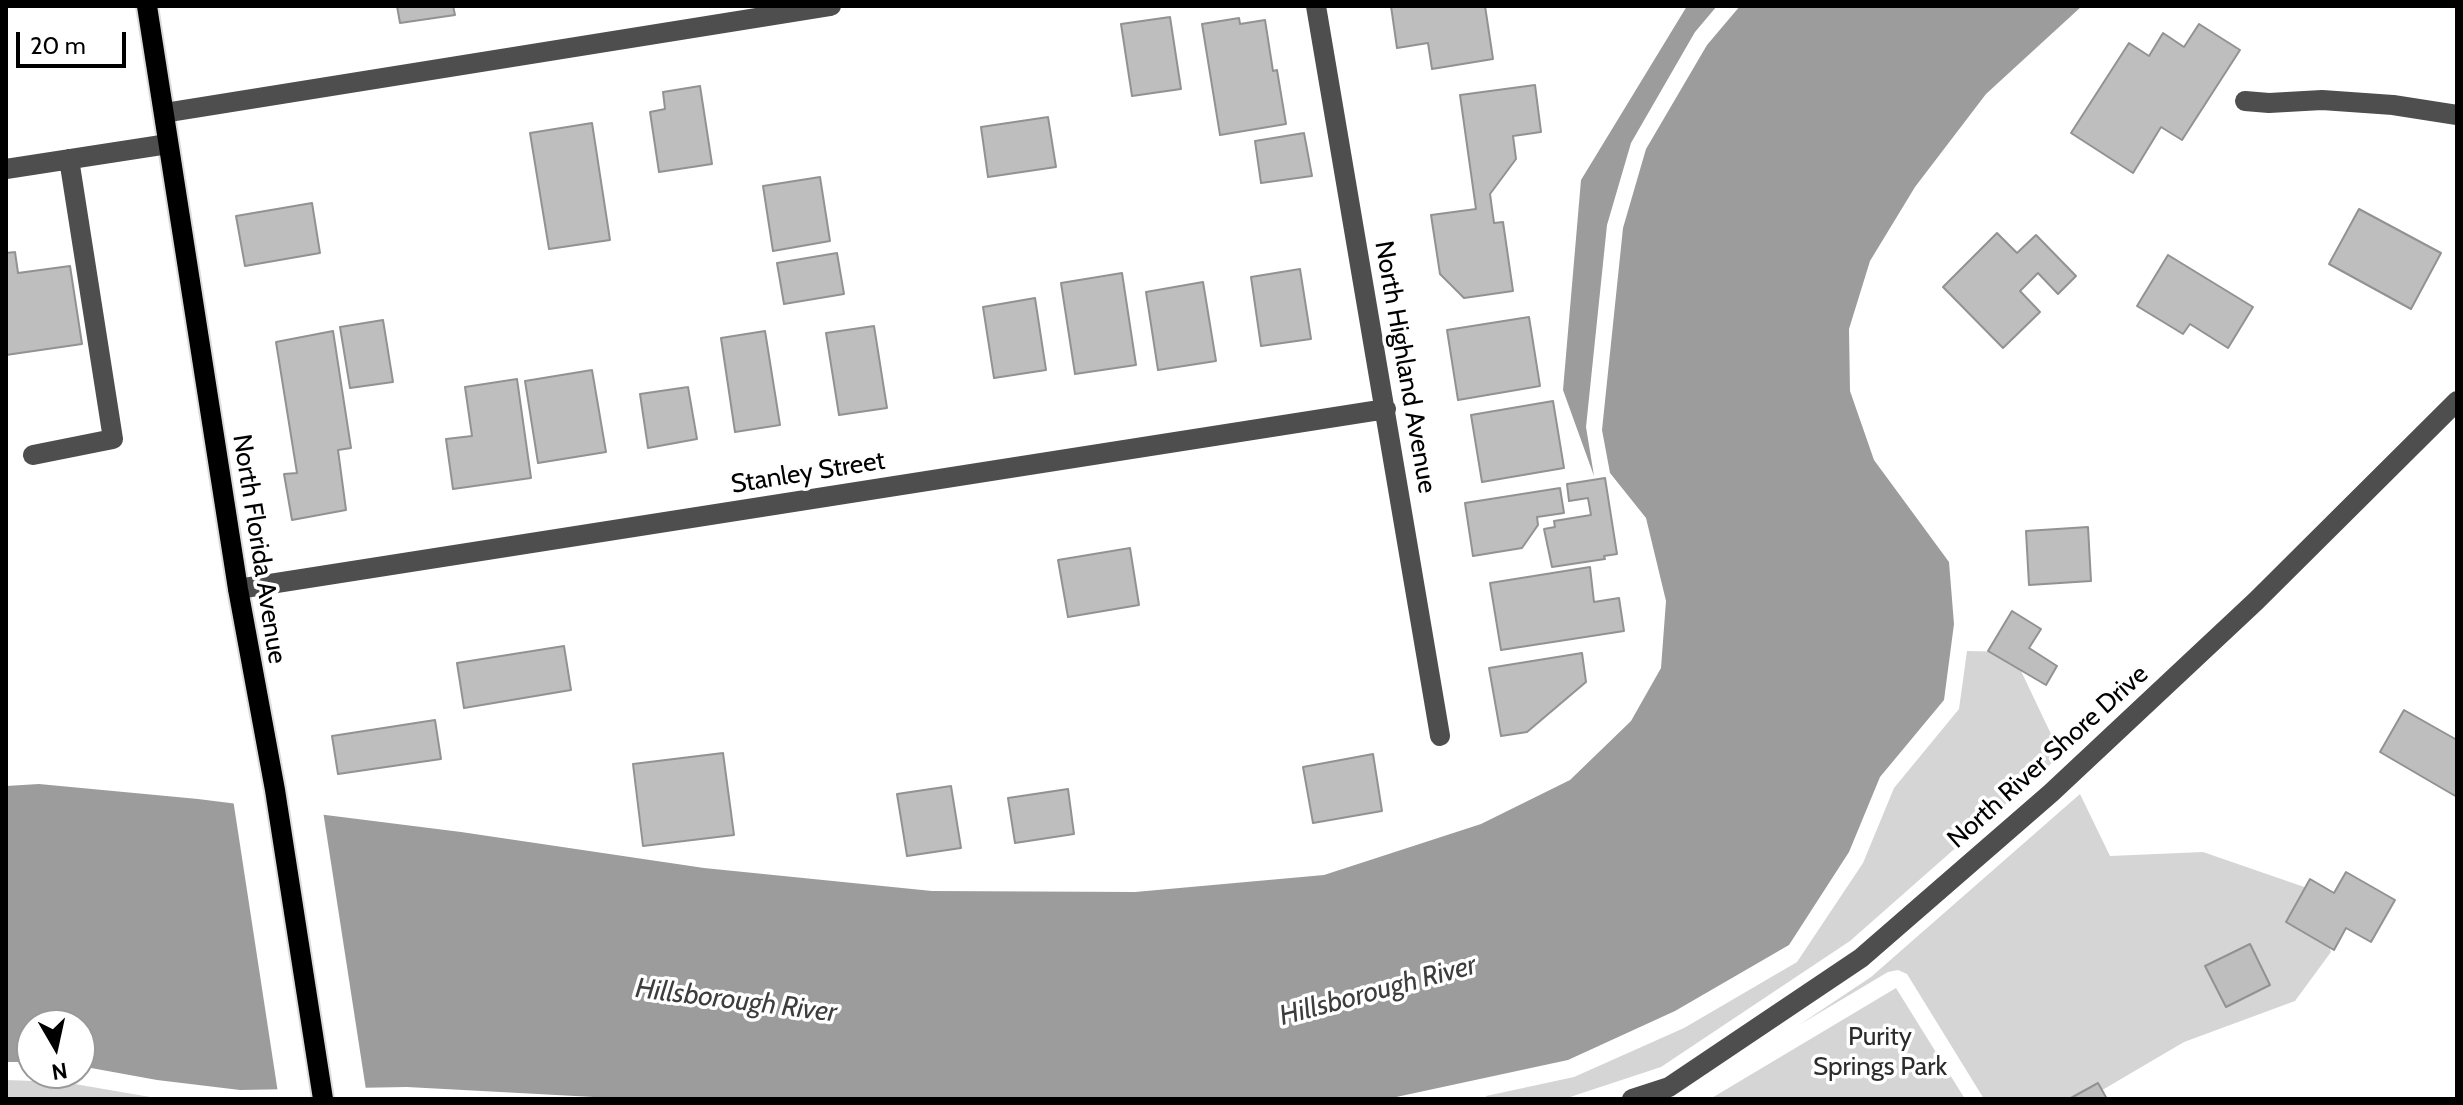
<!DOCTYPE html>
<style>
body{margin:0}
#map{position:relative;width:2463px;height:1105px;overflow:hidden;background:#fff;font-family:Cabin,sans-serif}
canvas{display:block}
.frame{position:absolute;inset:0;border:8px solid #000;pointer-events:none}
.north{position:absolute;left:16px;top:1009px;width:80px;height:80px;box-sizing:border-box;background:#fff;border:2px solid #999;border-radius:50%;rotate:171deg;font-size:22px;font-weight:700;line-height:32px;text-align:center;color:#000}
.north::after{content:'';display:block;margin:auto;width:28px;height:36px;background:#000;clip-path:polygon(50% 0,100% 100%,50% 72%,0 100%)}
.scale{position:absolute;left:16px;top:32px;width:110px;height:36px;box-sizing:border-box;border:4px solid #000;border-top:0;padding-left:10px;font-size:24px;line-height:28px;white-space:nowrap;color:#000;-webkit-text-stroke:6px #fff;paint-order:stroke}
</style>
<div id="map">
<canvas width="2463" height="1105"></canvas>
<div class="frame"></div>
<div class="north">N</div>
<div class="scale">20 m</div>
</div>
<script>
const ctx = document.querySelector('canvas').getContext('2d');
ctx.lineJoin = 'round';
function paint(path, color) { ctx.fillStyle = color; ctx.fill(path, 'evenodd'); }
const shape = rows => new Path2D(rows.map(r => 'M' + r).join(''));
function stroke(path, color, width, dash) { ctx.strokeStyle = color; ctx.lineWidth = width; ctx.lineCap = dash ? 'butt' : 'round'; ctx.setLineDash(dash || []); ctx.stroke(path); }
function write(font, color, halo, rows, align = 'center') {
  ctx.font = font + ' Cabin,sans-serif'; ctx.lineWidth = 7; ctx.setLineDash([]); ctx.textBaseline = 'middle'; ctx.strokeStyle = halo; ctx.fillStyle = color; for (const [text, x, y, turn = 0] of rows) {
    ctx.save(); ctx.translate(x, y); ctx.rotate((+turn || 0) * Math.PI / 180); ctx.textAlign = isNaN(turn) ? turn : align; if (halo) ctx.strokeText(text, 0, 0); ctx.fillText(text, 0, 0); ctx.restore();
  }
}
const green = shape([
 [1967,651,2012,652,2061,755,1850,941,1661,1067,1564,1099,1487,1099,1486,1096,1574,1077,1684,1028,1797,962,1863,863,1894,788,1959,709],
 [2080,794,2110,856,2203,852,2313,890,2331,952,2295,1001,2184,1042,2087,1099,1984,1099,1907,974,1898,970,1888,972,1799,1025,1871,977],
 [1896,988,1965,1099,1710,1099],
 [6,1080,63,1082,162,1099,6,1099]
]);
const water = shape([
 [1687,6,1717,6,1695,32,1631,143,1607,225,1586,427,1594,476,1563,390,1581,180],
 [1740,6,2082,6,1986,94,1915,187,1870,261,1849,329,1850,391,1874,460,1949,562,1954,624,1944,700,1880,777,1849,852,1789,945,1675,1011,1568,1060,1387,1099,631,1099,407,1087,240,1090,157,1080,80,1066,80,1025,32,1025,32,1062,6,1062,6,786,39,784,198,799,461,832,704,868,932,891,1135,892,1324,875,1481,824,1570,780,1631,721,1661,668,1666,601,1646,518,1610,473,1602,430,1623,228,1646,149,1707,45]
]);
const pier = shape([
 [233,799,323,811,366,1090,278,1093]
]);
const building = shape([
 [397,6,453,6,455,15,400,23,397,6],
 [1391,6,1485,6,1493,59,1432,69,1428,43,1397,48,1391,6],
 [1170,17,1181,89,1132,96,1121,24,1170,17],
 [1239,18,1240,24,1265,20,1273,71,1277,70,1286,124,1220,135,1202,24,1239,18],
 [2199,24,2240,50,2182,140,2161,127,2133,173,2071,133,2129,43,2149,56,2163,33,2184,47,2199,24],
 [1535,85,1541,132,1513,136,1516,159,1490,194,1494,223,1503,222,1513,291,1464,298,1440,274,1431,215,1476,209,1460,95,1535,85],
 [700,86,712,164,659,172,650,112,665,109,663,92,700,86],
 [1048,117,1056,167,988,177,981,127,1048,117],
 [592,123,610,240,549,249,530,133,592,123],
 [1304,133,1312,176,1261,183,1255,141,1304,133],
 [820,177,830,241,773,251,763,186,820,177],
 [312,203,320,253,245,266,236,216,312,203],
 [2359,209,2441,253,2411,309,2329,264,2359,209],
 [1997,233,2017,253,2036,235,2076,276,2058,294,2038,273,2020,291,2040,312,2003,348,1943,287,1997,233],
 [15,252,18,273,70,266,82,344,6,355,6,253,15,252],
 [837,253,844,294,784,304,777,263,837,253],
 [2168,255,2253,307,2228,348,2190,324,2183,334,2137,306,2168,255],
 [1300,269,1311,339,1261,346,1251,277,1300,269],
 [1122,273,1136,365,1075,374,1061,283,1122,273],
 [1203,282,1216,361,1158,370,1146,292,1203,282],
 [1035,298,1046,370,994,378,983,307,1035,298],
 [1529,317,1540,386,1458,400,1447,330,1529,317],
 [383,320,393,382,350,388,340,327,383,320],
 [874,326,887,408,839,415,826,333,874,326],
 [333,331,351,448,338,450,346,510,292,520,284,474,297,473,276,342,333,331],
 [765,331,780,425,735,432,721,338,765,331],
 [592,370,606,452,538,463,525,381,592,370],
 [517,379,531,478,453,489,446,439,472,436,465,387,517,379],
 [688,387,697,439,648,448,640,394,688,387],
 [1553,401,1564,468,1482,482,1471,415,1553,401],
 [1605,478,1617,554,1604,556,1605,559,1552,567,1544,529,1555,527,1554,521,1591,515,1588,498,1569,501,1567,484,1605,478],
 [1560,488,1564,513,1537,517,1538,525,1522,548,1473,556,1465,503,1560,488],
 [2088,527,2091,581,2029,585,2026,531,2088,527],
 [1130,548,1139,605,1068,617,1058,560,1130,548],
 [1590,567,1594,602,1619,598,1624,631,1501,650,1490,583,1590,567],
 [2012,611,2041,629,2029,648,2057,666,2046,685,1988,651,2012,611],
 [564,646,571,690,464,708,457,663,564,646],
 [1582,653,1586,682,1527,732,1501,736,1489,668,1582,653],
 [2404,710,2457,740,2457,797,2380,752,2404,710],
 [435,720,441,759,338,774,332,736,435,720],
 [723,753,734,835,643,846,633,764,723,753],
 [1373,754,1382,811,1313,823,1303,767,1373,754],
 [951,786,961,848,907,856,897,794,951,786],
 [1068,789,1074,834,1015,843,1008,798,1068,789],
 [2346,872,2395,900,2371,942,2346,928,2334,950,2286,922,2310,879,2334,893,2346,872],
 [2250,944,2270,985,2226,1007,2205,966,2250,944],
 [2098,1083,2107,1099,2069,1099,2098,1083]
]);
const minor = shape([
 [1316,6,1440,736],
 [2245,101,2269,103,2322,100,2393,105,2457,115],
 [164,113,831,6],
 [6,169,168,144],
 [33,455,113,439,69,159],
 [238,589,1386,409],
 [1632,1099,1669,1087,1861,958,2051,793,2256,601,2457,401]
]);
const major = shape([
 [147,6,238,589,275,790,323,1099]
]);
const streetNames = [
 ["North Highland Avenue",1405,367,80],
 ["Stanley Street",808,473,-9],
 ["North Florida Avenue",259,549,81],
 ["North River Shore Drive",2048,757,-42]
];
const parkNames = [
 ["Purity",1880,1037],
 ["Springs Park",1880,1067]
];
const waterNames = [
 ["Hillsborough River",1378,991,-15],
 ["Hillsborough River",736,1001,7]
];
paint(green, '#d5d5d5');
paint(water, '#9c9c9c');
paint(pier, '#fff');
paint(building, '#bebebe');
stroke(building, '#929292', 2);
stroke(major, '#dbdbdb', 24);
stroke(minor, '#4e4e4e', 20);
stroke(major, '#000', 20);
write('26px', '#000', '#fff', streetNames);
write('26px', '#2c2c2c', '#fff', parkNames);
write('italic 28px', '#3d3d3d', '#fff', waterNames);
</script>
